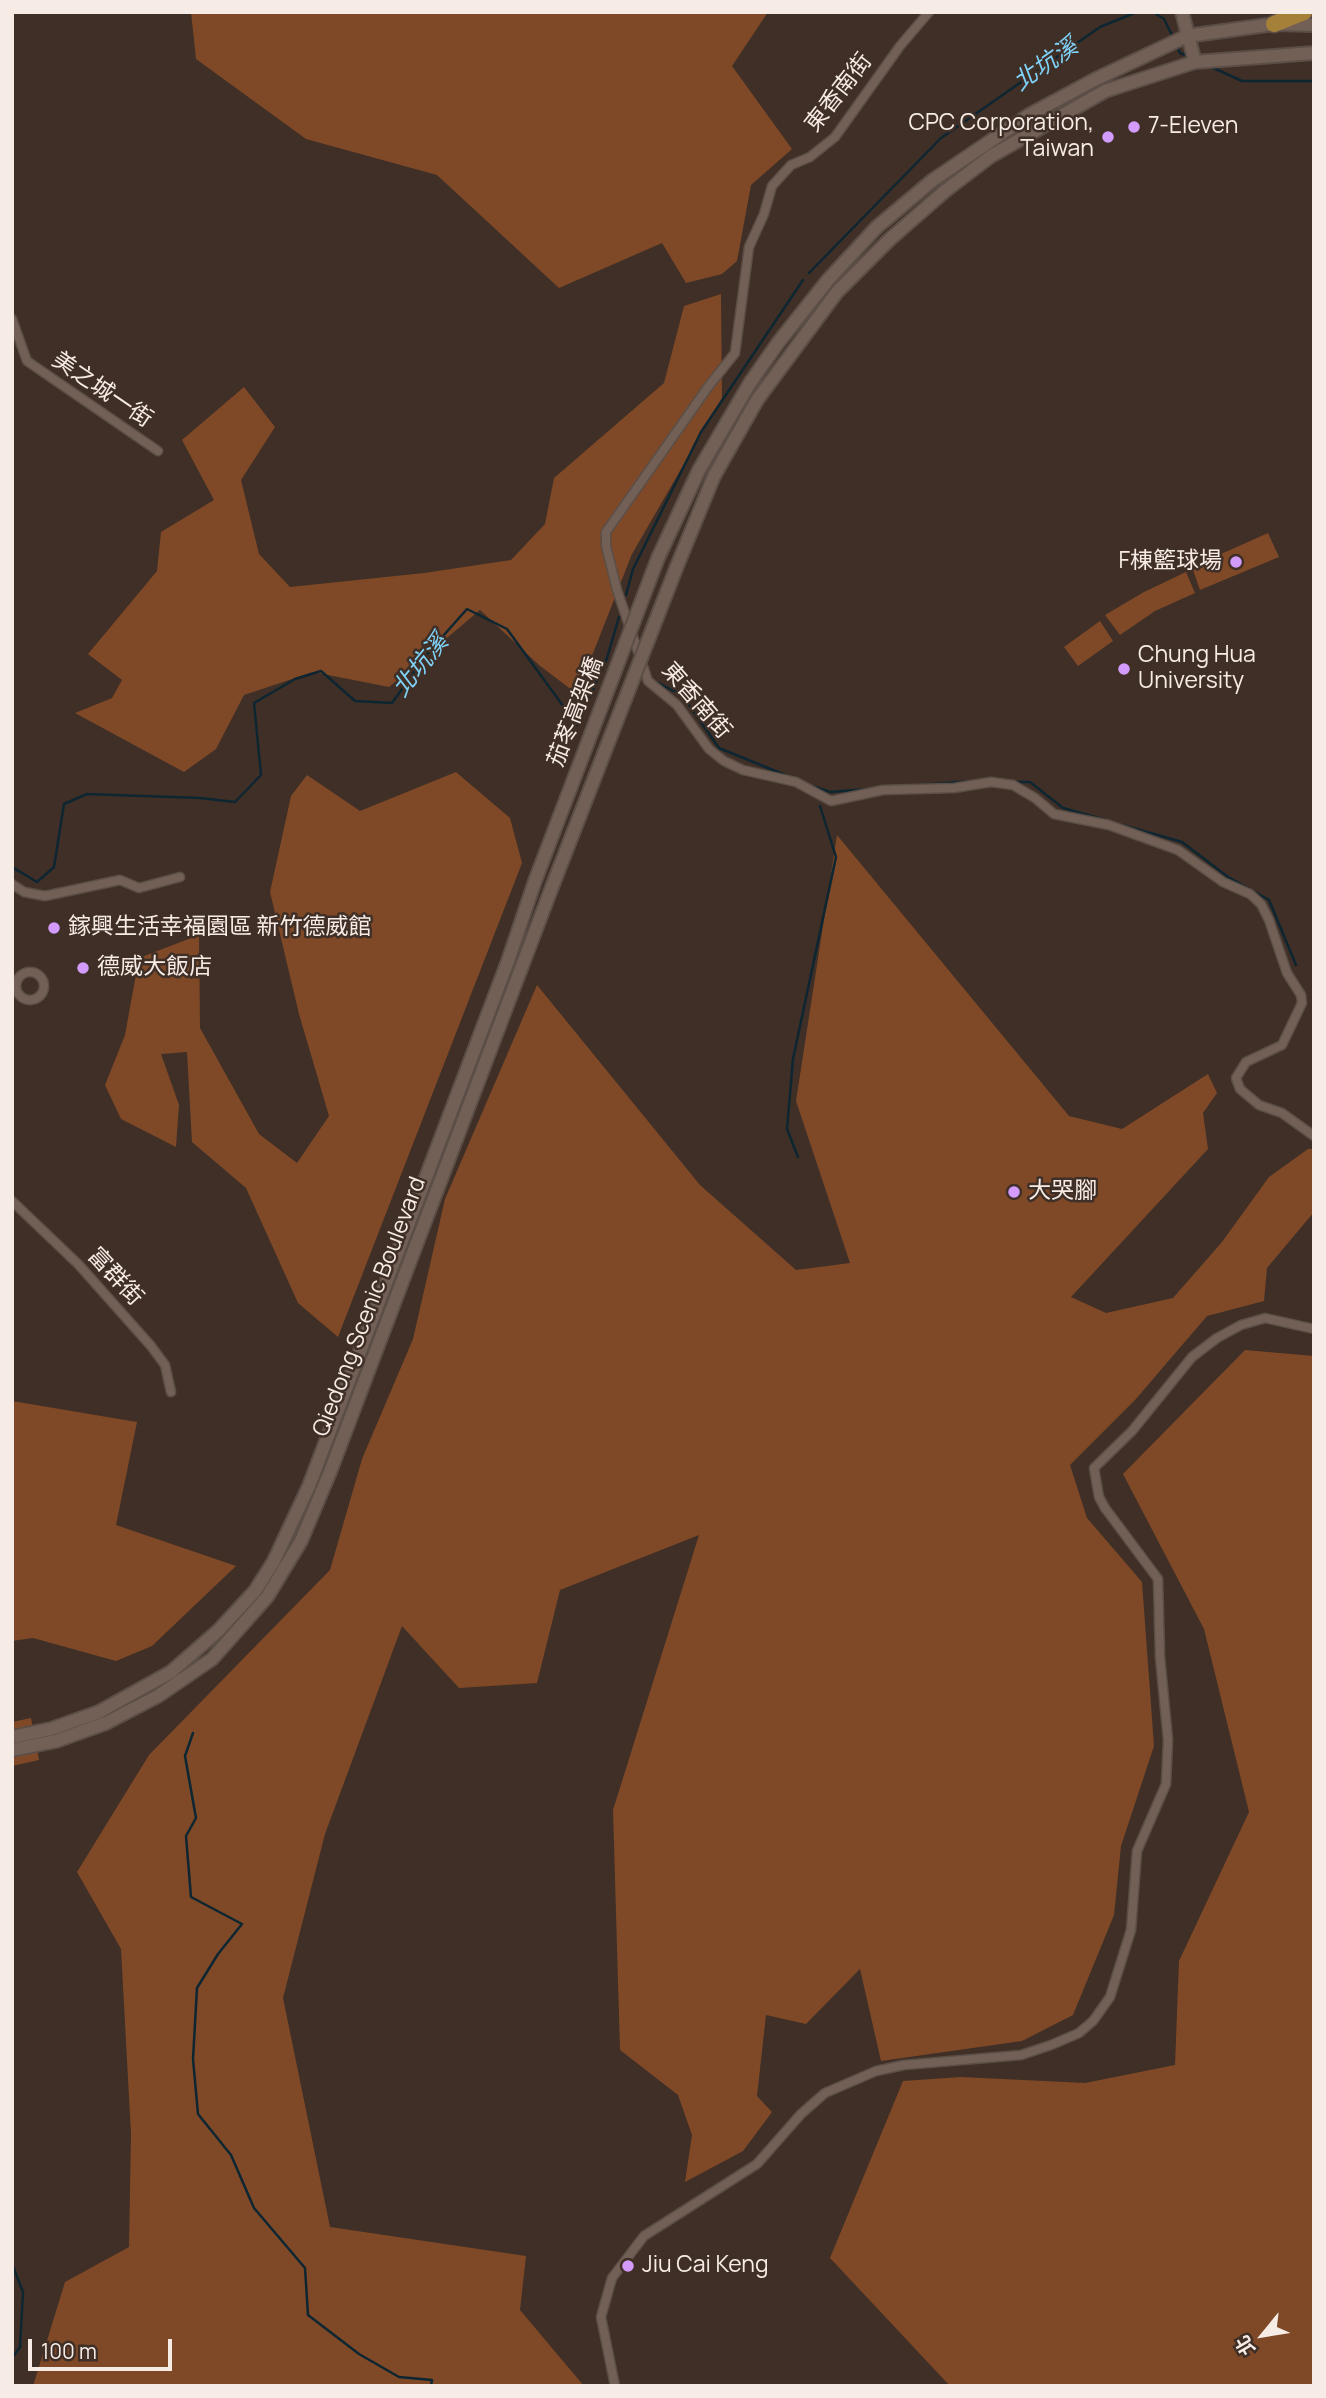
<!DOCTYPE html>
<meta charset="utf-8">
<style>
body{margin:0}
#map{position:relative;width:1326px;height:2398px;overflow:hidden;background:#3f2f26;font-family:Manrope,"Noto Sans TC",sans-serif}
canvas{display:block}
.frame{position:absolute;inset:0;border:14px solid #f6ebe5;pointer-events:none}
.north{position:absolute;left:1228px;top:2300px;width:70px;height:70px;-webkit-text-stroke:5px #3f2f26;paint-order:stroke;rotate:240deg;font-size:19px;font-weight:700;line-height:28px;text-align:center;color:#f6ebe5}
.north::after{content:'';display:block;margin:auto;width:24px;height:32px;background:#f6ebe5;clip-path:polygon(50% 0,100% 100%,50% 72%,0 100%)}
.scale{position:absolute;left:28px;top:2339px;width:144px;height:32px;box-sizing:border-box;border:4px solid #f6ebe5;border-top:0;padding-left:9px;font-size:21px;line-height:24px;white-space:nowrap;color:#f6ebe5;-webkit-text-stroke:5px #3f2f26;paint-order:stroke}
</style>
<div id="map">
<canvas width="1326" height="2398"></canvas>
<div class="frame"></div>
<div class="north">北</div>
<div class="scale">100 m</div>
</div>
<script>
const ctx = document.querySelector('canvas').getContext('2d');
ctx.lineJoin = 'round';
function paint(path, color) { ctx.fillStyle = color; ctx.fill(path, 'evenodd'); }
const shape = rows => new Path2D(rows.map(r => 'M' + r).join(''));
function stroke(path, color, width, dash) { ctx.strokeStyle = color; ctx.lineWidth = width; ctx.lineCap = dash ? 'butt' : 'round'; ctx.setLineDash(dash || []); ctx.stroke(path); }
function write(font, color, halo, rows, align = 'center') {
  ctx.font = font + ' Manrope,"Noto Sans TC",sans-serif'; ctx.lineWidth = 5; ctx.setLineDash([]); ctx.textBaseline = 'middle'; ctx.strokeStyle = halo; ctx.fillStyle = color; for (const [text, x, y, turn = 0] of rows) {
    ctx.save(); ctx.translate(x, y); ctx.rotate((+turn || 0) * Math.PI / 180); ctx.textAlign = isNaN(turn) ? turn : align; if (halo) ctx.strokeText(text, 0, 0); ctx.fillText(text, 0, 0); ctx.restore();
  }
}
const green = shape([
 [191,12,768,12,732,66,792,149,751,185,737,261,722,274,686,283,662,243,559,288,437,175,306,139,196,59],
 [721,294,722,398,632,554,577,694,539,665,480,610,389,687,313,672,244,695,216,749,184,772,75,713,112,698,122,680,88,654,157,571,161,532,214,500,182,440,244,387,275,427,241,480,259,554,290,587,424,573,511,560,545,524,554,478,664,383,684,306],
 [1268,533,1279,557,1200,590,1192,567],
 [1186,572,1195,593,1155,611,1120,635,1105,615,1144,592],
 [1100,621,1113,641,1078,666,1064,647],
 [456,772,510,818,522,863,338,1337,298,1303,246,1188,192,1142,187,1052,161,1054,179,1105,176,1147,121,1119,105,1085,125,1035,139,958,199,935,200,1028,259,1134,297,1163,329,1116,299,1014,270,892,291,796,307,775,360,811],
 [837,835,1069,1116,1122,1129,1208,1074,1217,1093,1203,1113,1208,1149,1071,1297,1106,1313,1173,1298,1222,1242,1269,1177,1308,1149,1314,1149,1314,1212,1267,1268,1264,1301,1207,1316,1135,1400,1070,1465,1087,1518,1142,1582,1154,1746,1121,1846,1114,1915,1073,2015,1022,2041,881,2061,860,1969,806,2024,766,2015,757,2096,772,2112,743,2151,685,2182,692,2135,678,2095,620,2050,613,1810,699,1535,560,1590,537,1683,459,1688,402,1626,325,1834,283,1998,330,2227,526,2256,520,2310,584,2386,33,2386,65,2282,129,2247,131,2134,121,1949,77,1872,149,1755,330,1570,362,1459,413,1339,445,1199,537,985,700,1185,796,1270,850,1263,796,1101],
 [1245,1350,1314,1356,1314,2386,950,2386,830,2258,903,2081,961,2077,1085,2083,1175,2065,1179,1961,1249,1812,1204,1629,1123,1474],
 [12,1401,137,1422,116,1525,236,1566,152,1646,116,1661,33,1638,12,1641],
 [31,1718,39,1760,12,1766,12,1722]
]);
const stream = shape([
 [1153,12,1164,19,1173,37],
 [1177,46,1180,53,1190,57],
 [1209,66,1242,81,1314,81],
 [809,273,941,138,1100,27,1137,12],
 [626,595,633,569,701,432,803,280],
 [656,682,682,695,719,748,790,777],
 [1014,782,1030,782,1063,808,1109,821],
 [809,785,830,792,972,781],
 [1115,823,1182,842,1228,877,1269,900,1296,965],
 [12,867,37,882,54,867,64,804,87,794,200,798,235,802,261,775,254,703,295,679,321,671,355,701,392,703,427,654,467,609,507,629,577,725,607,658,619,617],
 [798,1157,787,1129,793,1059,836,857,820,806],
 [193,1733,185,1756,196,1818,186,1836,191,1897,242,1924,218,1954,197,1988,193,2059,198,2114,231,2155,254,2208,305,2268,308,2315,359,2354,399,2377,432,2380,431,2386],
 [12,2264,23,2292,20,2347,12,2358]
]);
const street = shape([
 [929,12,900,46,835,137,810,157,791,165,772,186,764,214,749,247,735,353,708,387,606,532,606,546,617,590,648,681,677,705,709,749,724,761,743,770,796,782,831,801,883,790,954,788,991,782,1013,785,1035,798,1054,814,1109,825,1178,850,1223,882,1250,894,1261,904,1269,920,1287,973,1301,995,1302,1003,1282,1045,1246,1062,1236,1078,1240,1089,1259,1105,1282,1113,1314,1136],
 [12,319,27,361,158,451],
 [12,884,24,892,45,896,120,880,139,888,180,877],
 '16 986a14 14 0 1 1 28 0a14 14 0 1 1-28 0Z',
 [12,1201,79,1265,151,1346,165,1365,171,1392],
 [615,2386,601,2317,612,2278,644,2236,757,2164,801,2114,825,2093,876,2071,904,2065,1021,2055,1051,2045,1079,2033,1093,2021,1110,1997,1131,1930,1137,1851,1166,1784,1168,1740,1160,1657,1158,1579,1105,1508,1099,1497,1094,1468,1132,1431,1192,1357,1217,1338,1241,1325,1265,1318,1314,1329]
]);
const secondary = shape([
 [1182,12,1195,62],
 [658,558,699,470,750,383,778,343,828,280,877,227,933,180,1029,115,1096,79,1187,36,1274,24,1314,25],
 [677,566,714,476,757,400,837,292,889,240,945,191,991,156,1105,91,1195,62,1314,53],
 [12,1737,51,1729,99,1712,171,1672,219,1630,255,1591,274,1561,309,1486,508,961,535,881],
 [12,1750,56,1741,106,1723,158,1696,212,1659,267,1597,301,1541,330,1472,552,887]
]);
const highway = shape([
 [1274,24,1304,12]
]);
const secondaryBridge = shape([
 [535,881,658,558],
 [552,887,677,566]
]);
const markers = [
 [1134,127,7,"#d39cfc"],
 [1108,137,7,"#d39cfc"],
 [1236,562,7,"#d39cfc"],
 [1124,669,7,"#d39cfc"],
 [54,928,7,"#d39cfc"],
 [83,968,7,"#d39cfc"],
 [1014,1192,7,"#d39cfc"],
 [628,2266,7,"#d39cfc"]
];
const streetNames = [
 ["東香南街",839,93,-52],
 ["美之城一街",102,390,34],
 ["東香南街",696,701,49],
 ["茄苳高架橋",576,712,-69],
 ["富群街",115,1277,47],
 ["Qiedong Scenic Boulevard",370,1307,-69]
];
const poiNames = [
 ["CPC Corporation,",1094,124,"right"],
 ["Taiwan",1094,150,"right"],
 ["7-Eleven",1148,127],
 ["F棟籃球場",1222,562,"right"],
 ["Chung Hua",1138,656],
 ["University",1138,682],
 ["鎵興生活幸福園區 新竹德威館",68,928],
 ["德威大飯店",97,968],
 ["大哭腳",1028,1192],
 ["Jiu Cai Keng",642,2266]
];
const waterNames = [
 ["北坑溪",1046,65,-35],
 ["北坑溪",421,666,-51]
];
paint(green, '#7f4927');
stroke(stream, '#0d2631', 2.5);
stroke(street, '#5b4e46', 11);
stroke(secondary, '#5b4e46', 16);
stroke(highway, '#5b4e46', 19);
stroke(street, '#726057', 8);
stroke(secondary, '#726057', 12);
stroke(highway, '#a48039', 16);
stroke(secondaryBridge, '#5b4e46', 16, []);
stroke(secondaryBridge, '#726057', 12);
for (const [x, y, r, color] of markers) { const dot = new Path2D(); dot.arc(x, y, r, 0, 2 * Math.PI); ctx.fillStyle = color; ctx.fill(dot); stroke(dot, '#3f2f26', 2.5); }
write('23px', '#f6ebe5', '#3f2f26', streetNames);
write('23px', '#f6ebe5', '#3f2f26', poiNames, 'left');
write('italic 24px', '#7fd2f8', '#3f2f26', waterNames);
</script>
